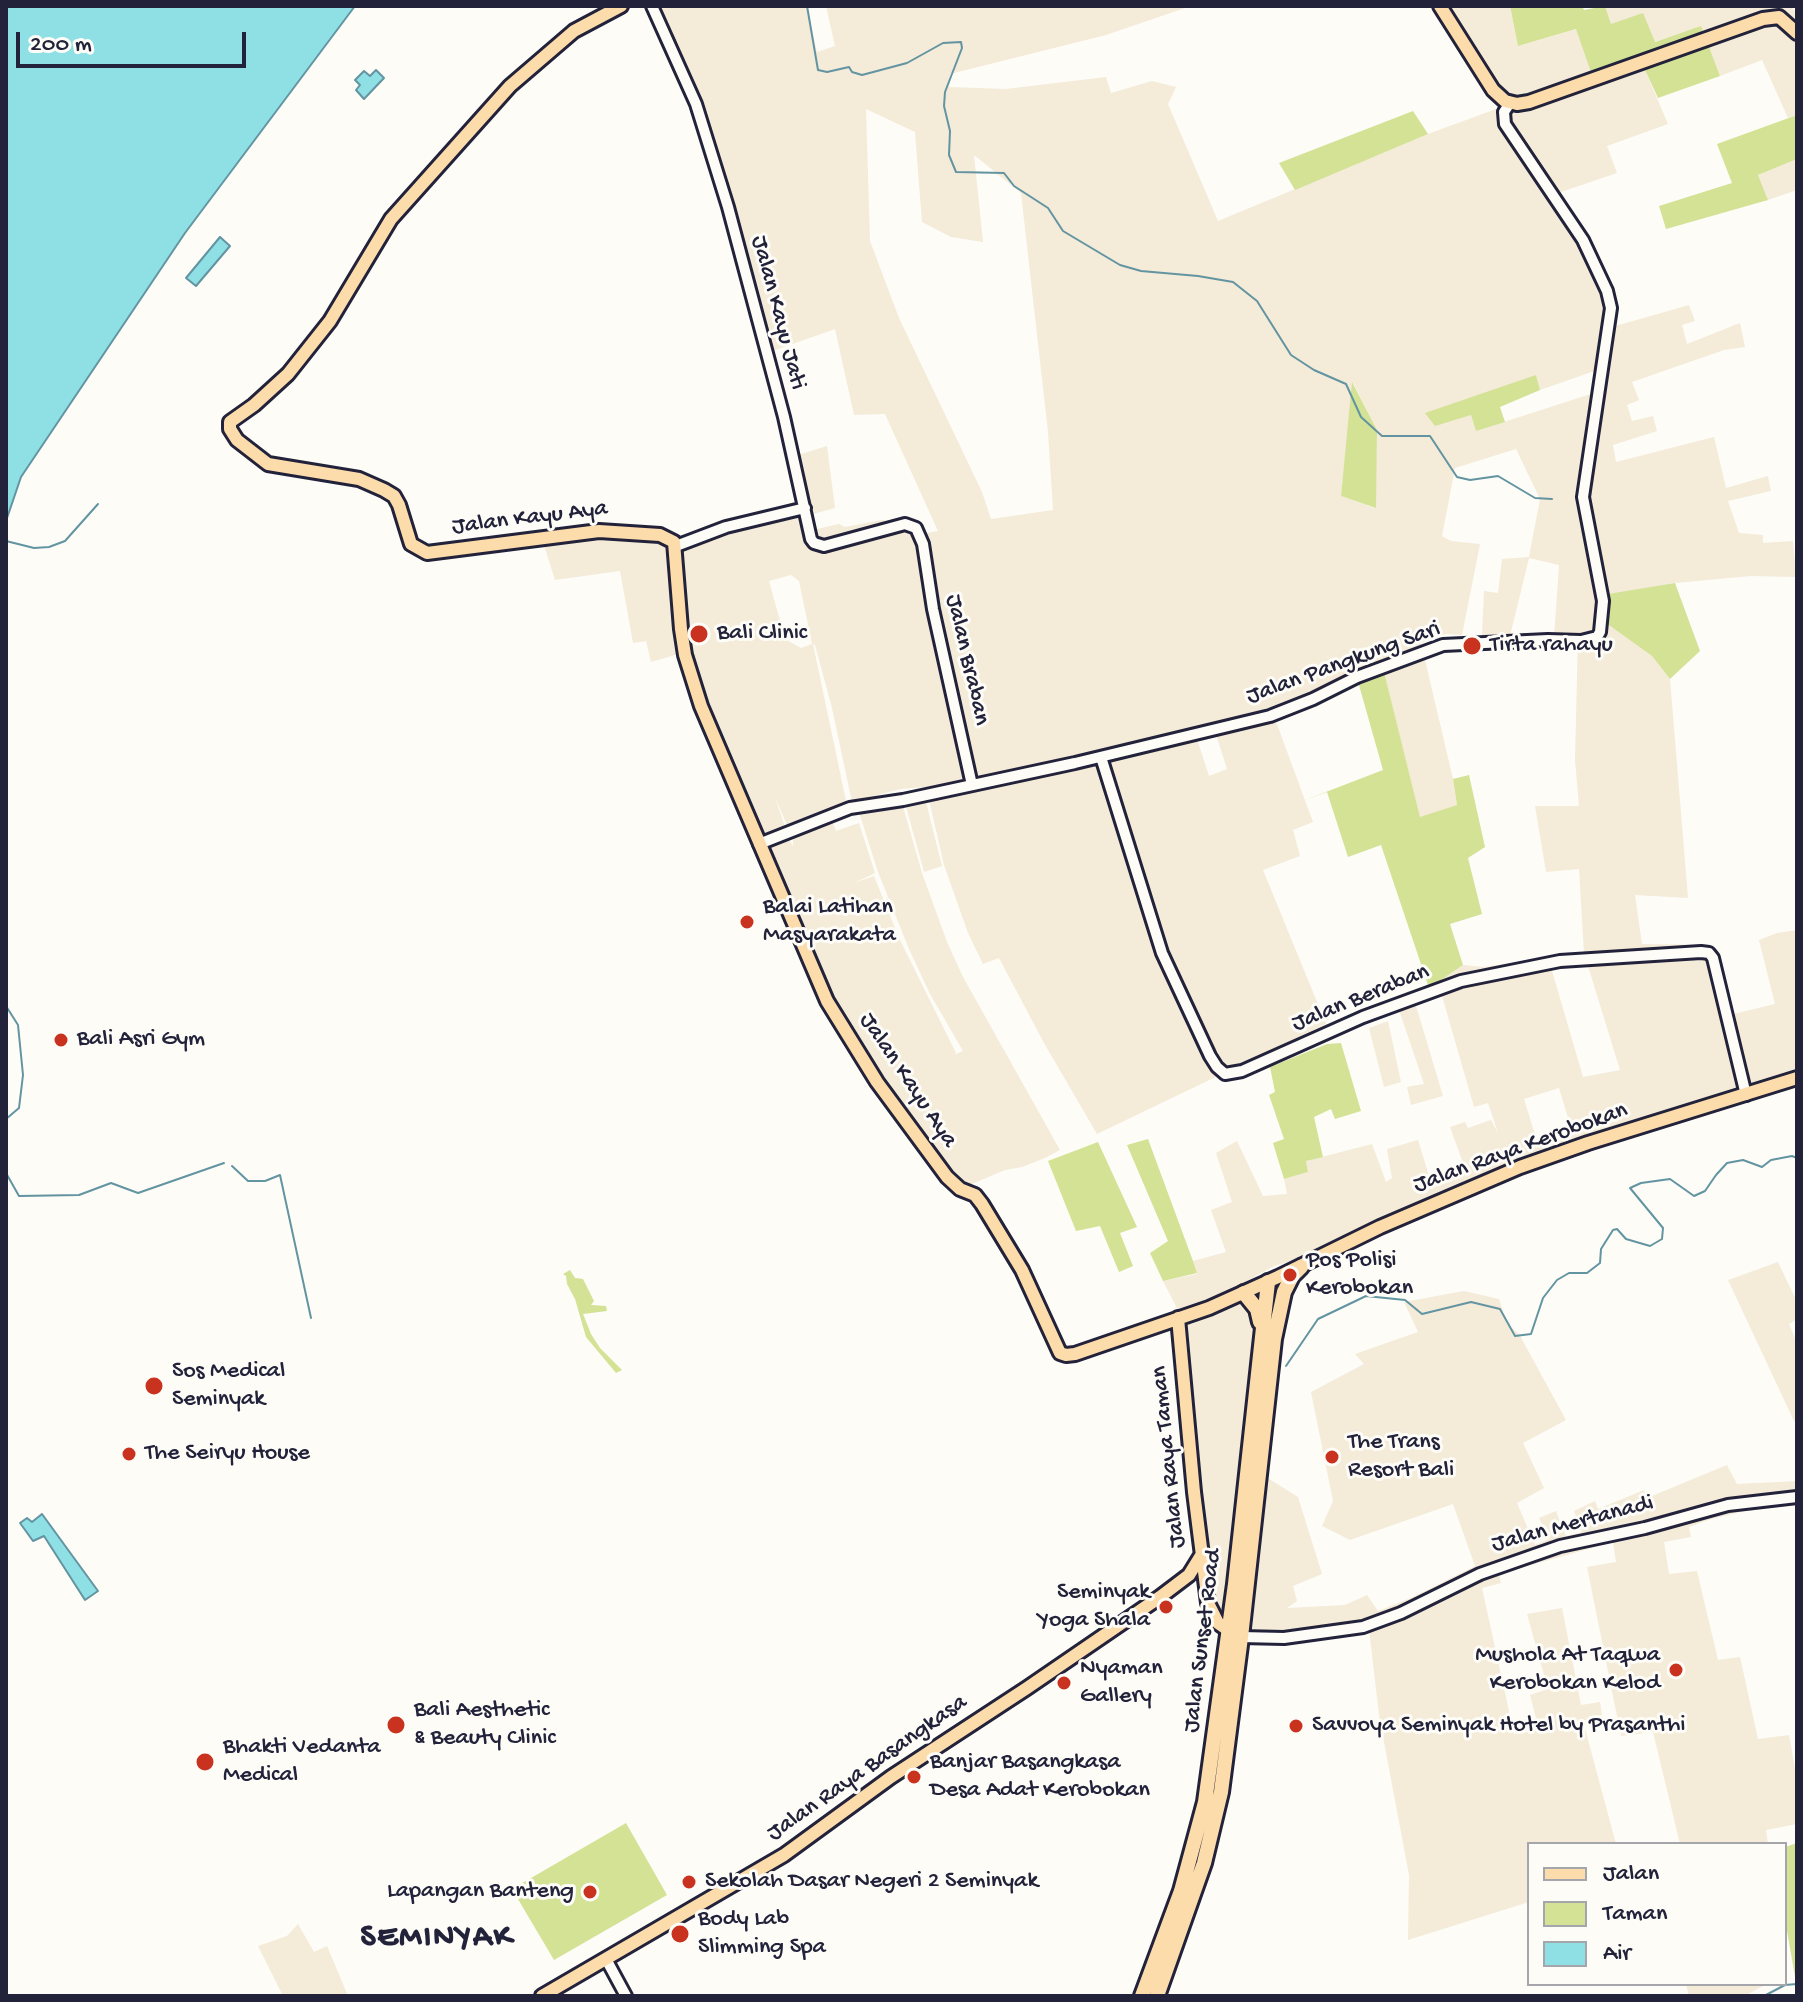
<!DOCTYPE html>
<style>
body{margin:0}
#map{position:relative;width:1803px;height:2002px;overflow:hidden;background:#fdfcf7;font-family:"Gochi Hand",sans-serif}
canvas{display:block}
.frame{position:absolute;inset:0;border:8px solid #22223b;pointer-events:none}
.legend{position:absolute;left:1527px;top:1842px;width:260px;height:144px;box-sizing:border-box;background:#fdfcf7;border:2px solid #a5a5ac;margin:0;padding:10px 14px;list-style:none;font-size:24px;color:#22223b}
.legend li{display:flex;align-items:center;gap:16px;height:40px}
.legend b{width:40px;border:2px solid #a5a5ac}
.scale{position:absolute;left:16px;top:32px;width:230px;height:36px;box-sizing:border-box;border:4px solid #22223b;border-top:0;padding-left:10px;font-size:24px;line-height:28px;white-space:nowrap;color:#22223b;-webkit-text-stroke:6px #fdfcf7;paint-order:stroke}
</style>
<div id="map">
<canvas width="1803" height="2002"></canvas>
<div class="frame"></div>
<ul class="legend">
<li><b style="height:10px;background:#fddcac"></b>Jalan</li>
<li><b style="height:22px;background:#d3e295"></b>Taman</li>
<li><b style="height:22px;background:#8ee0e5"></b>Air</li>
</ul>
<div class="scale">200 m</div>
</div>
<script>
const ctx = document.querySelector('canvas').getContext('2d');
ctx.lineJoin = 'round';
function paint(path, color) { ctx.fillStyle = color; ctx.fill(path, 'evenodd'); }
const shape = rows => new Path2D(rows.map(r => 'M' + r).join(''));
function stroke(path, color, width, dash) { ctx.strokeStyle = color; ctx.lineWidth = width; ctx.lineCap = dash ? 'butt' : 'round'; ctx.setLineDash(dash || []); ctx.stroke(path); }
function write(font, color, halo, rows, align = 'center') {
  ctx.font = font + ' "Gochi Hand",sans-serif'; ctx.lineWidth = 6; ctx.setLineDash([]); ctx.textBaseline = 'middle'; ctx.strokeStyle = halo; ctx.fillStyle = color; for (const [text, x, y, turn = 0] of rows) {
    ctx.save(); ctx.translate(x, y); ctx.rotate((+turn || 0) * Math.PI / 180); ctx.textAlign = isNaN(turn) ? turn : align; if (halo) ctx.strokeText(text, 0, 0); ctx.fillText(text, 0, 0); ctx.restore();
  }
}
const built = shape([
 [656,6,806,6,817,52,835,46,826,6,1191,6,1106,35,950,74,949,87,1006,89,1106,77,1111,93,1152,81,1176,87,1168,104,1218,221,1428,134,1507,105,1447,6,1510,6,1518,46,1577,29,1640,58,1668,124,1607,146,1617,173,1558,193,1584,227,1616,301,1612,327,1689,305,1695,321,1682,325,1687,344,1740,323,1745,347,1724,350,1632,382,1639,400,1627,405,1632,421,1653,416,1657,431,1613,445,1616,462,1714,437,1726,488,1768,476,1771,491,1728,501,1739,533,1763,535,1763,543,1793,541,1796,577,1751,576,1675,583,1602,596,1597,628,1609,624,1652,656,1670,679,1688,898,1635,895,1642,944,1710,945,1729,1015,1775,1004,1759,940,1777,933,1797,930,1797,1072,1664,1117,1539,1154,1309,1256,1274,1266,1194,1310,1179,1312,1163,1281,1197,1274,1193,1261,1226,1252,1211,1210,1232,1202,1216,1153,1237,1141,1263,1196,1287,1194,1284,1179,1308,1172,1306,1161,1372,1144,1386,1182,1392,1178,1387,1149,1418,1140,1430,1179,1422,1182,1425,1188,1466,1171,1450,1127,1465,1122,1468,1128,1491,1120,1498,1133,1488,1103,1474,1107,1438,982,1463,965,1484,967,1548,957,1583,1077,1620,1070,1584,953,1579,869,1546,872,1535,806,1579,806,1575,760,1578,637,1554,638,1559,565,1529,558,1510,636,1482,635,1484,591,1498,593,1502,559,1529,557,1540,499,1516,449,1455,468,1442,536,1451,541,1480,544,1462,635,1446,634,1421,643,1453,779,1457,805,1420,818,1381,661,1357,677,1271,708,1313,822,1293,830,1300,856,1263,870,1326,1024,1097,1134,1044,1043,999,958,983,964,968,933,944,865,926,787,900,789,852,802,832,708,815,645,813,644,846,801,787,825,775,797,785,827,770,835,783,831,793,846,793,832,831,818,836,831,859,823,875,873,854,883,874,876,899,938,956,1053,954,1055,963,1051,930,994,909,949,878,872,858,809,902,803,922,873,947,942,963,977,1060,1150,1045,1158,1022,1167,1005,1170,965,1187,941,1165,855,1040,816,971,705,705,686,641,679,555,682,546,807,511,795,456,827,446,835,508,813,514,817,529,839,524,845,527,882,520,910,524,916,535,938,531,885,414,854,415,835,329,770,352,729,193,712,139],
 [866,109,915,132,922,222,951,237,983,242,974,155,1021,193,1048,432,1053,510,991,519,982,492,899,318,870,241],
 [1600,369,1597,392,1476,431,1471,415,1536,375,1540,390],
 [1353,383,1377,430,1375,508,1341,496],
 [791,575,799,581,812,644,801,648,785,639,769,581],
 [1212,722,1227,769,1209,776,1193,727],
 [1559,1088,1572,1131,1536,1138,1524,1099],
 [1605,6,1790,6,1797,13,1797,115,1788,118,1762,60,1720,76,1701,27,1654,42,1611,24],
 [1797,159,1797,190,1768,200,1758,175],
 [615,533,669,541,682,653,651,662,646,641,633,643,620,571,555,580,543,542],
 [925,798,942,866,924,872,905,803],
 [1409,991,1417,1009,1443,1096,1411,1105,1407,1087,1424,1084,1395,998],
 [1388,1021,1401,1082,1384,1087,1369,1028],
 [1778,1262,1797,1302,1797,1319,1789,1324,1797,1343,1797,1419,1794,1421,1728,1280],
 [1464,1291,1499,1299,1507,1324,1519,1334,1566,1420,1523,1443,1544,1488,1517,1503,1535,1545,1549,1539,1539,1518,1556,1511,1566,1536,1582,1532,1574,1511,1595,1501,1598,1509,1644,1490,1647,1498,1727,1465,1737,1484,1797,1481,1797,1505,1745,1511,1711,1519,1689,1527,1691,1537,1664,1542,1669,1574,1697,1571,1718,1660,1740,1657,1758,1739,1789,1735,1797,1780,1797,1824,1766,1830,1768,1844,1680,1844,1653,1732,1621,1736,1587,1567,1616,1562,1613,1542,1499,1574,1501,1583,1482,1588,1514,1734,1539,1730,1530,1695,1548,1689,1527,1614,1562,1608,1581,1705,1600,1702,1602,1715,1583,1721,1616,1844,1529,1844,1529,1902,1408,1940,1409,1875,1379,1715,1369,1629,1276,1637,1252,1631,1266,1477,1298,1497,1322,1574,1293,1586,1297,1601,1287,1608,1345,1605,1367,1595,1378,1611,1411,1598,1475,1566,1453,1504,1350,1540,1322,1526,1333,1501,1311,1392,1364,1364,1355,1354,1418,1332,1404,1302],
 [1242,1295,1256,1316,1258,1344,1226,1618,1218,1616,1211,1583,1192,1438,1183,1327,1191,1320],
 [298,1924,314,1952,327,1946,348,1996,283,1996,258,1946,287,1936],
 [1686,1984,1767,1984,1744,1996,1689,1996]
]);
const green = shape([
 [1510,6,1582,6,1584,10,1605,6,1611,24,1643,13,1655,42,1701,26,1720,76,1658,98,1640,59,1592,75,1576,29,1518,46],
 [1413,111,1428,134,1295,190,1279,163],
 [1797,115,1797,159,1758,175,1768,200,1666,229,1659,206,1732,183,1717,144],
 [1536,375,1540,390,1500,407,1505,422,1476,431,1471,415,1435,426,1425,413],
 [1352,382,1377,430,1376,508,1341,496],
 [1675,583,1700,651,1670,679,1652,656,1609,625,1597,629,1602,595],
 [1381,660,1420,817,1457,805,1453,779,1469,775,1485,847,1468,858,1482,914,1450,924,1463,965,1438,982,1428,985,1381,845,1348,857,1327,792,1305,800,1383,770,1357,678,1345,677],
 [1341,1043,1361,1111,1335,1119,1331,1109,1314,1117,1323,1157,1306,1161,1308,1172,1284,1179,1273,1143,1284,1139,1269,1095,1275,1092,1270,1067,1327,1044],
 [1148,1139,1193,1261,1197,1273,1163,1281,1150,1253,1168,1241,1127,1145],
 [1098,1142,1137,1227,1120,1233,1133,1266,1119,1272,1100,1226,1076,1231,1048,1161],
 [570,1270,575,1278,583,1279,594,1301,591,1305,606,1306,607,1311,583,1314,591,1334,600,1348,622,1370,616,1373,586,1337,575,1299,567,1284,566,1276,563,1274],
 [626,1823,667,1895,554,1960,512,1889],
 [1797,1843,1797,1977,1795,1977,1785,1919,1785,1847]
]);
const water = shape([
 [6,6,355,6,185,233,21,477,6,521,6,6],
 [376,70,384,78,364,99,356,90,360,85,355,80,364,71,370,76,376,70],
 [220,237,230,246,196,286,186,278,220,237],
 [42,1514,98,1591,85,1600,44,1536,33,1541,20,1523,27,1518,32,1522,42,1514]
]);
const stream = shape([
 [807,6,818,70,827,72,849,67,852,72,862,75,907,63,943,43,961,42,962,48,945,92,944,106,950,131,949,155,956,172,1004,173,1014,186,1048,208,1063,231,1120,265,1141,271,1198,276,1233,282,1257,301,1291,355,1314,370,1346,384,1361,417,1382,436,1430,436,1457,477,1470,480,1498,476,1535,498,1552,499],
 [6,541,34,548,49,547,65,541,98,504],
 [6,1006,18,1025,23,1075,19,1108,6,1119],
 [232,1166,248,1181,265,1181,280,1175,311,1318],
 [6,1173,19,1196,79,1195,111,1183,138,1193,224,1163],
 [1286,1366,1318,1319,1366,1296,1405,1300,1422,1314,1471,1302,1500,1309,1515,1336,1531,1334,1543,1298,1557,1280,1569,1273,1587,1273,1600,1263,1601,1249,1613,1230,1617,1229,1626,1239,1650,1246,1662,1239,1663,1228,1630,1188,1641,1183,1670,1179,1694,1196,1705,1191,1716,1175,1727,1163,1743,1160,1762,1167,1771,1160,1792,1156,1797,1158],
 [1764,1996,1785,1985,1797,1984]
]);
const minor = shape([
 [652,6,696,104,728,207,784,417,811,539,814,543,824,546,905,524,916,528,923,544,933,609,972,785],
 [676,546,726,527,805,508],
 [1101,757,1162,953,1210,1056,1217,1067,1225,1074,1242,1071,1363,1017,1461,981,1560,961,1701,952,1709,953,1713,958,1746,1095],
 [759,844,850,808,903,800,1075,763,1270,716,1313,699,1357,677,1443,645,1548,640,1581,641,1597,637,1600,632,1603,601,1583,497,1611,308,1607,291,1583,240,1505,124,1504,112,1510,103],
 [1241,1637,1284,1638,1363,1627,1401,1613,1480,1574,1560,1546,1645,1528,1728,1505,1797,1497],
 [606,1959,626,1996]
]);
const major = shape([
 [621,6,574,31,510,86,391,219,330,321,288,374,254,405,230,422,230,429,237,440,268,464,359,479,384,490,394,496,399,505,411,544,427,553,599,531,660,535,674,542,681,629,685,655,701,706,827,1001,877,1082,947,1177,960,1189,975,1195,982,1204,1022,1270,1060,1353,1066,1355,1075,1354,1209,1308,1278,1277,1380,1227,1520,1167,1588,1143,1797,1078],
 [1440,6,1493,90,1505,101,1517,104,1529,102,1763,19,1779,17,1797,33],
 [1178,1318,1194,1492,1208,1603,1218,1623,1234,1634],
 [542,1996,784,1855,891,1777,1027,1688,1160,1597,1189,1575,1202,1554]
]);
const highway = shape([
 [1244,1293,1257,1309,1260,1322],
 [1142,1996,1181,1891,1205,1802,1235,1584,1268,1282],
 [1157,1996,1204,1863,1221,1792,1241,1637,1274,1339,1284,1292,1292,1276,1301,1267]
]);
const markers = [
 [699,634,10,"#c8321e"],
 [1472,646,10,"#c8321e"],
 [747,922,8,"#c8321e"],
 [61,1040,8,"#c8321e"],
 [1290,1275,8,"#c8321e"],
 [154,1386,10,"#c8321e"],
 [129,1454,8,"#c8321e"],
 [1332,1457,8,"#c8321e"],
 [1166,1607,8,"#c8321e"],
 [1676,1670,8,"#c8321e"],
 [1064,1683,8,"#c8321e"],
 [396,1725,10,"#c8321e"],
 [1296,1726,8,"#c8321e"],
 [205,1762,10,"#c8321e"],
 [914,1777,8,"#c8321e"],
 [689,1882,8,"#c8321e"],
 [590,1892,8,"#c8321e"],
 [680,1934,10,"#c8321e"]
];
const streetNames = [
 ["Jalan Kayu Jati",777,313,75],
 ["Jalan Kayu Aya",530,519,-7],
 ["Jalan Braban",966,660,77],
 ["Jalan Pangkung Sari",1344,664,-20],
 ["Jalan Beraban",1361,999,-22],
 ["Jalan Kayu Aya",907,1081,56],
 ["Jalan Raya Kerobokan",1521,1149,-20],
 ["Jalan Raya Taman",1170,1457,-96],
 ["Jalan Mertanadi",1573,1525,-15],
 ["Jalan Sunset Road",1204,1641,-83],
 ["Jalan Raya Basangkasa",868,1769,-35]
];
const poiNames = [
 ["Bali Clinic",717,634],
 ["Tirta rahayu",1490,646],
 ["Balai Latihan",763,908],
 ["Masyarakata",763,936],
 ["Bali Asri Gym",77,1040],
 ["Pos Polisi",1306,1261],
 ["Kerobokan",1306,1289],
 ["Sos Medical",172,1372],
 ["Seminyak",172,1400],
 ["The Trans",1348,1443],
 ["Resort Bali",1348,1471],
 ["The Seiryu House",145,1454],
 ["Seminyak",1150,1593,"right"],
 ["Yoga Shala",1150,1621,"right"],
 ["Mushola At Taqwa",1660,1656,"right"],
 ["Kerobokan Kelod",1660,1684,"right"],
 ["Nyaman",1080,1669],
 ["Gallery",1080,1697],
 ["Bali Aesthetic",414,1711],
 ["& Beauty Clinic",414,1739],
 ["Savvoya Seminyak Hotel by Prasanthi",1312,1726],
 ["Bhakti Vedanta",223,1748],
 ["Medical",223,1776],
 ["Banjar Basangkasa",930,1763],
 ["Desa Adat Kerobokan",930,1791],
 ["Sekolah Dasar Negeri 2 Seminyak",705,1882],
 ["Lapangan Banteng",574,1892,"right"],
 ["Body Lab",698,1920],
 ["Slimming Spa",698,1948]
];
const districtNames = [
 ["SEMINYAK",437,1939]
];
paint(built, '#f4ebd9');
paint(green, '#d3e295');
paint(water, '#8ee0e5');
stroke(water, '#6394a1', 2);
stroke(stream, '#6394a1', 2);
stroke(minor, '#22223b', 16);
stroke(major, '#22223b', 18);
stroke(highway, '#22223b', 20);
stroke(minor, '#fdfcf7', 10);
stroke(major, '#fddcac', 12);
stroke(highway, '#fddcac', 14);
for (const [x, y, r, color] of markers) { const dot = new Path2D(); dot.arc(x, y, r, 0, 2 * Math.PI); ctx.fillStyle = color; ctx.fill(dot); stroke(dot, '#fdfcf7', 3); }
write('24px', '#22223b', '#fdfcf7', streetNames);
write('24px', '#22223b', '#fdfcf7', poiNames, 'left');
ctx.letterSpacing = '2px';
write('bold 32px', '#22223b', '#fdfcf7', districtNames);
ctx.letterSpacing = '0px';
</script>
